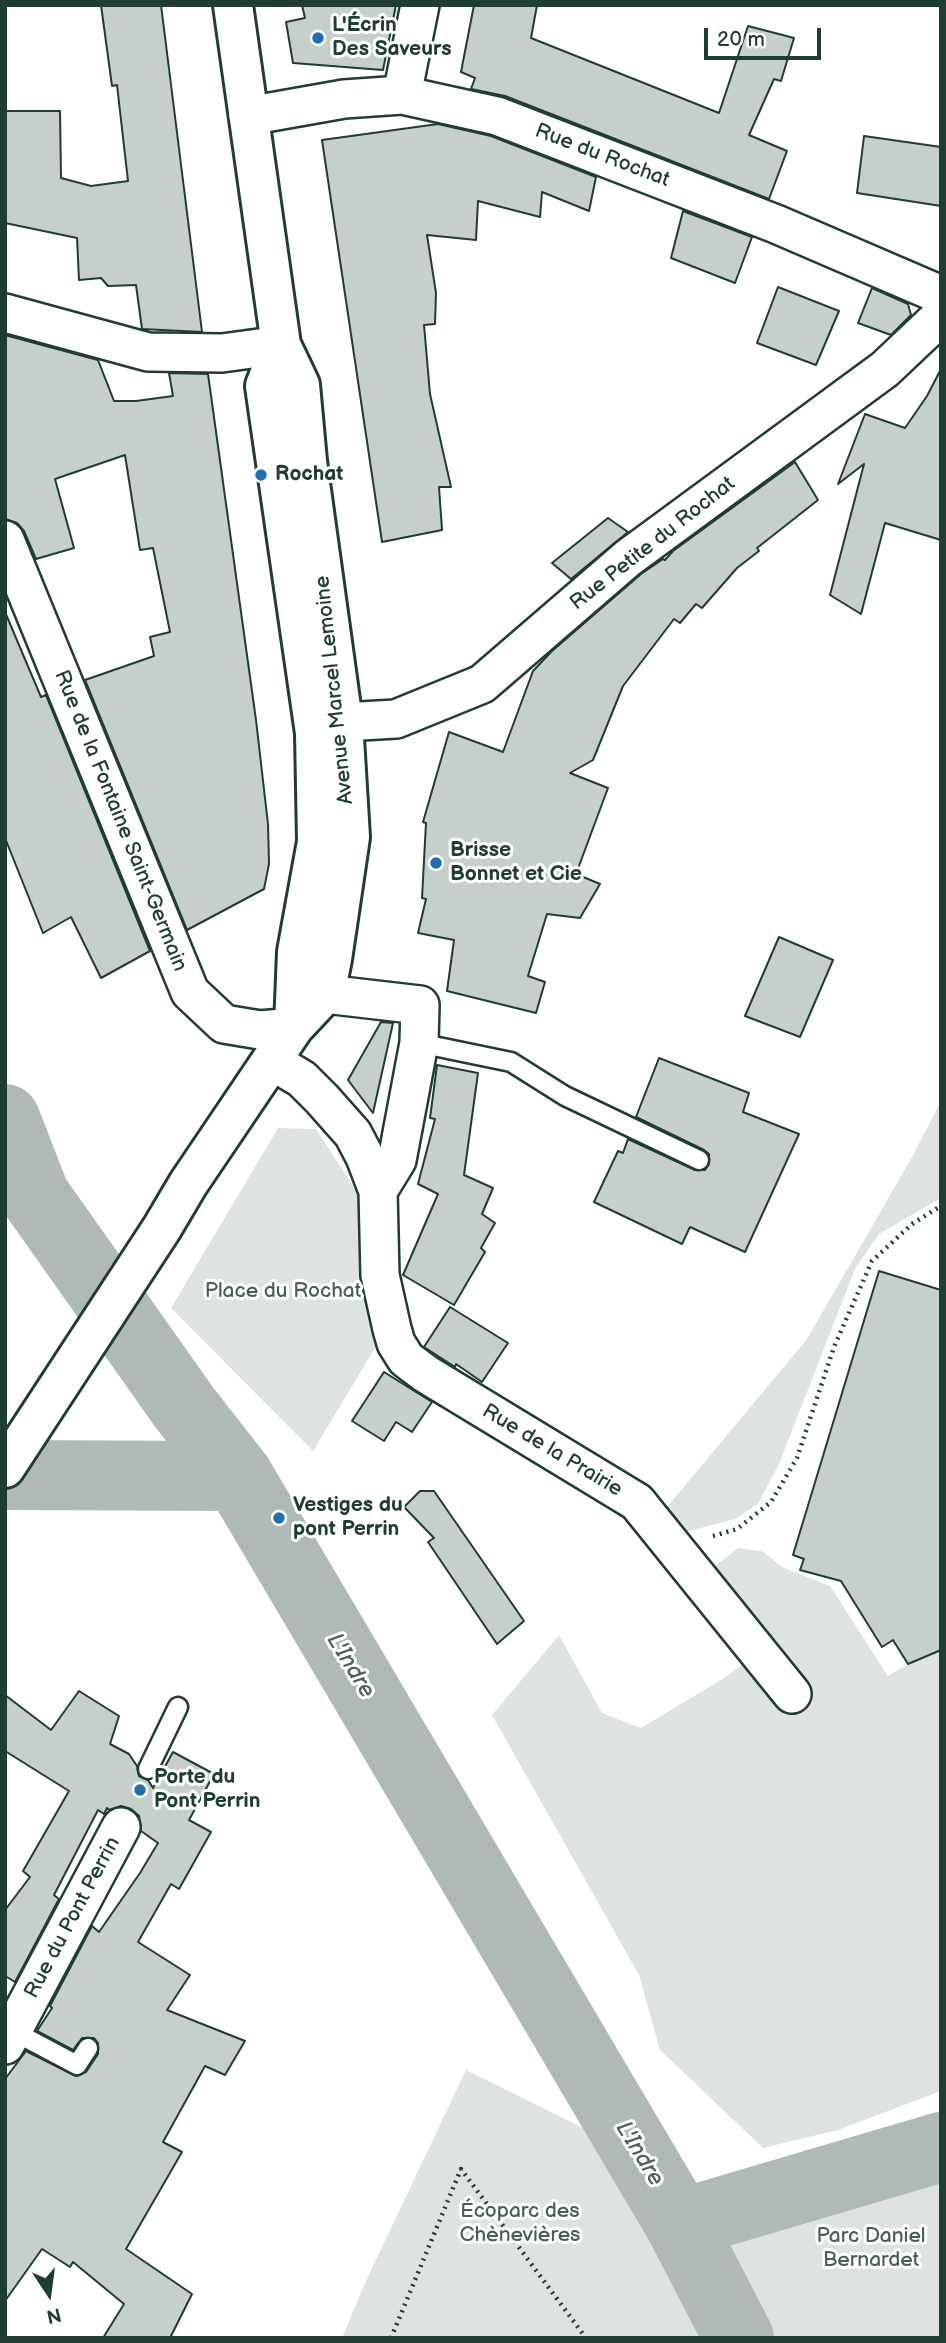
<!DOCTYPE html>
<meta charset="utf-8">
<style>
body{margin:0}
#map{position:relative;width:946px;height:2343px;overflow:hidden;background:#fff;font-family:"Balsamiq Sans",sans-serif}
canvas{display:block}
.frame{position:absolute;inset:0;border:7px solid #1f3d34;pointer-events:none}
.north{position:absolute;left:14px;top:2259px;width:70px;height:70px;-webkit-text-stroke:5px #fff;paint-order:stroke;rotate:167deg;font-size:19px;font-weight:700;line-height:28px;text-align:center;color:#1f3d34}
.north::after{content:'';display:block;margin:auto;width:24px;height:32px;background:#1f3d34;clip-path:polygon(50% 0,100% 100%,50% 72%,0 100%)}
.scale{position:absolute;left:704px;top:28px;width:117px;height:32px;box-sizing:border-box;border:4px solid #1f3d34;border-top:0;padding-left:9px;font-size:21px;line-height:24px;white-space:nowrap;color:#1f3d34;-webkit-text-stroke:5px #fff;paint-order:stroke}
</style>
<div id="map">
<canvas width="946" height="2343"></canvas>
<div class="frame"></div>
<div class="north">N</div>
<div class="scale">20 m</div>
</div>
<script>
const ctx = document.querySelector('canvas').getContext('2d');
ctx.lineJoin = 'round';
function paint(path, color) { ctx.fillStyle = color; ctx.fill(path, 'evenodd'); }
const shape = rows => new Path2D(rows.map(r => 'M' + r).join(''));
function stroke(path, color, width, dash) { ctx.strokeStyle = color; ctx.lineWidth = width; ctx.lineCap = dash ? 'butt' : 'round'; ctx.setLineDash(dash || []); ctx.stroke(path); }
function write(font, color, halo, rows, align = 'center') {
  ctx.font = font + ' "Balsamiq Sans",sans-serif'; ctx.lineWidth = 6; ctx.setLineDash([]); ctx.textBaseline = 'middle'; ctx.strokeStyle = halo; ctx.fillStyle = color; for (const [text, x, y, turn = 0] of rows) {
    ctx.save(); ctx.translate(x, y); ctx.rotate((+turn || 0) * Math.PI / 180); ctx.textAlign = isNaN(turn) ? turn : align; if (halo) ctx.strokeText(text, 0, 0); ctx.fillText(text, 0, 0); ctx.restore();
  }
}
const green = shape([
 [941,1101,941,1198,879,1234,855,1269,779,1464,758,1504,735,1519,678,1534,662,1513,807,1339,912,1157],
 [278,1128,316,1129,357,1192,381,1338,313,1451,171,1308],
 [738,1548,762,1551,782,1567,830,1586,888,1676,908,1664,941,1650,941,2091,838,2130,763,2148,660,2050,639,1975,492,1715,559,1635,602,1713,641,1728,724,1678,769,1645,713,1568],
 [466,2070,777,2224,797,2205,895,2163,941,2151,941,2338,342,2338,365,2283]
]);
const river = shape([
 [5,1119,35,1196,184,1407,238,1476,680,2224,739,2338],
 [5,1475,238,1476],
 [680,2224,941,2147]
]);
const building = shape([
 [101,5,161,5,202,332,142,329,136,285,108,286,101,278,79,280,77,238,5,223,5,111,60,111,61,178,91,186,128,181,117,85,112,86,101,5],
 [302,5,396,5,383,70,293,63,286,22,305,18,302,5],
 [474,5,537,5,531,38,719,113,748,26,794,38,781,81,774,79,749,135,787,151,769,199,505,96,471,89,475,78,461,72,474,5],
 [438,124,491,136,596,177,589,211,542,192,540,217,478,201,476,240,427,235,436,293,435,324,424,325,430,394,451,487,439,487,442,530,382,542,322,140,438,124],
 [864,136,941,147,941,206,857,193,864,136],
 [683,211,752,237,735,283,671,258,683,211],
 [778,287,839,311,816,365,757,343,778,287],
 [872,288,908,304,911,315,891,335,858,323,872,288],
 [5,335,98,360,114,401,136,401,173,396,169,373,208,374,256,720,268,824,269,864,264,889,187,930,85,680,154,656,150,637,170,632,153,548,140,550,125,455,55,479,74,548,36,559,24,531,17,523,5,519,5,335],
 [941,369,941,540,885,523,861,614,830,595,864,464,838,484,865,414,905,428,927,396,941,369],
 [795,462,818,500,757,548,759,551,737,568,702,608,696,604,680,623,674,619,623,686,593,760,570,773,608,788,576,874,600,884,580,918,547,914,528,976,545,982,536,1013,447,991,454,940,418,933,426,899,422,898,426,823,423,822,449,732,503,752,533,671,552,651,641,574,663,559,665,560,673,551,795,462],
 [608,518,628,532,571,579,552,563,608,518],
 [5,612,41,697,46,695,150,951,101,978,71,917,43,933,5,838,5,612],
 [779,937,833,960,800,1037,745,1016,779,937],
 [381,1022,393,1023,373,1113,348,1080,381,1022],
 [659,1058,749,1093,743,1112,799,1134,745,1252,690,1227,682,1244,594,1202,618,1151,623,1153,628,1139,695,1170,705,1170,709,1164,709,1154,704,1150,636,1117,659,1058],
 [437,1065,478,1073,464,1175,493,1188,482,1214,495,1223,481,1248,485,1252,454,1305,403,1275,438,1194,418,1184,435,1119,430,1118,437,1065],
 [879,1271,941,1290,941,1650,908,1664,893,1640,882,1647,841,1581,800,1570,804,1559,793,1555,879,1271],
 [450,1307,508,1343,482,1382,456,1364,455,1367,424,1347,450,1307],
 [384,1372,432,1402,412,1432,396,1422,384,1441,352,1421,384,1372],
 [420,1491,434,1491,524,1621,497,1644,428,1542,434,1538,404,1507,420,1491],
 [79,1691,119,1716,110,1744,129,1754,137,1766,139,1776,148,1780,153,1788,173,1752,214,1774,189,1820,211,1832,179,1889,171,1884,138,1942,190,1975,167,2010,245,2041,225,2075,205,2066,163,2142,182,2152,126,2249,192,2294,170,2338,103,2338,124,2304,73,2262,70,2267,42,2249,5,2301,5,2079,26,2051,76,2076,86,2072,98,2054,98,2043,94,2038,82,2038,73,2050,37,2031,52,2008,50,2006,92,1926,99,1932,140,1873,158,1843,141,1831,139,1816,131,1809,121,1806,109,1810,107,1808,104,1814,98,1810,54,1895,59,1899,15,1982,5,1976,5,1910,30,1877,23,1871,69,1791,5,1751,5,1695,51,1730,79,1691]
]);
const path = shape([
 [713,1536,737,1529,771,1502,797,1458,834,1347,872,1261,912,1224,941,1206],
 [391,2338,461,2169,586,2338]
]);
const lane = shape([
 [419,1043,511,1062,565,1096,699,1160],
 [148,1769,178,1707],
 [13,2031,77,2065,88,2048]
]);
const street = shape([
 [402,95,420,5],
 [248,116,344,99,402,95,497,116,776,224,941,295],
 [5,313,148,352,222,353,281,345],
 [5,540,190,992,224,1024,260,1030,294,1027],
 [343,722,396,719,482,684,628,558,885,369,941,316],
 [325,994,420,1005,419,1043,397,1160,378,1191],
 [272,1061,302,1079,322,1099,353,1134,365,1157,378,1191,380,1275,392,1329,396,1343,406,1359,426,1374,637,1502,792,1694],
 [5,2045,121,1827]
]);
const secondary = shape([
 [281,345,265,386,315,733,317,842,297,952,294,1027],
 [5,1468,162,1228,188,1184,294,1027,325,994,332,959,350,837,343,722,307,461,300,385,281,345,233,5]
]);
const markers = [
 [318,38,7,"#1f6fb2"],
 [261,475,7,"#1f6fb2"],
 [436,863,7,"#1f6fb2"],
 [279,1518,7,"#1f6fb2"],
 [140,1790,7,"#1f6fb2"]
];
const poiNames = [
 ["L'Écrin",332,26],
 ["Des Saveurs",332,50],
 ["Rochat",275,475],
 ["Brisse",450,851],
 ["Bonnet et Cie",450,875],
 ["Vestiges du",293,1506],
 ["pont Perrin",293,1530],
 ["Porte du",154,1778],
 ["Pont Perrin",154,1802]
];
const streetNames = [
 ["Rue du Rochat",602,156,21],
 ["Rue Petite du Rochat",653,544,-38],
 ["Avenue Marcel Lemoine",335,690,-96],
 ["Rue de la Fontaine Saint-Germain",120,821,68],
 ["Rue de la Prairie",552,1451,31],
 ["Rue du Pont Perrin",73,1918,-62]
];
const parkNames = [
 ["Place du Rochat",283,1292],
 ["Écoparc des",520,2212],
 ["Chènevières",520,2236],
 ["Parc Daniel",871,2237],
 ["Bernardet",871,2261]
];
const waterNames = [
 ["L'Indre",350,1666,59],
 ["L'Indre",639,2154,59]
];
paint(green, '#dee3e2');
stroke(river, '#afbab7', 70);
paint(building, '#c7cfcc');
stroke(building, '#1f3d34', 2);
stroke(lane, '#1f3d34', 23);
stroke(street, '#1f3d34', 42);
stroke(secondary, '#1f3d34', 44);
stroke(path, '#1f3d34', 4.5, [2, 5]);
stroke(lane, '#fff', 18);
stroke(street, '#fff', 37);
stroke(secondary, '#fff', 38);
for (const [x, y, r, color] of markers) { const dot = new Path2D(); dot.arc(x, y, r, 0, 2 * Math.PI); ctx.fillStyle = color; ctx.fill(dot); stroke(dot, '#fff', 2.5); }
write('bold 21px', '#1f3d34', '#fff', poiNames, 'left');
write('21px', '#1f3d34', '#fff', streetNames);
write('21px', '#455e57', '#fff', parkNames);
write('italic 23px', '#4a625b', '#fff', waterNames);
</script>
